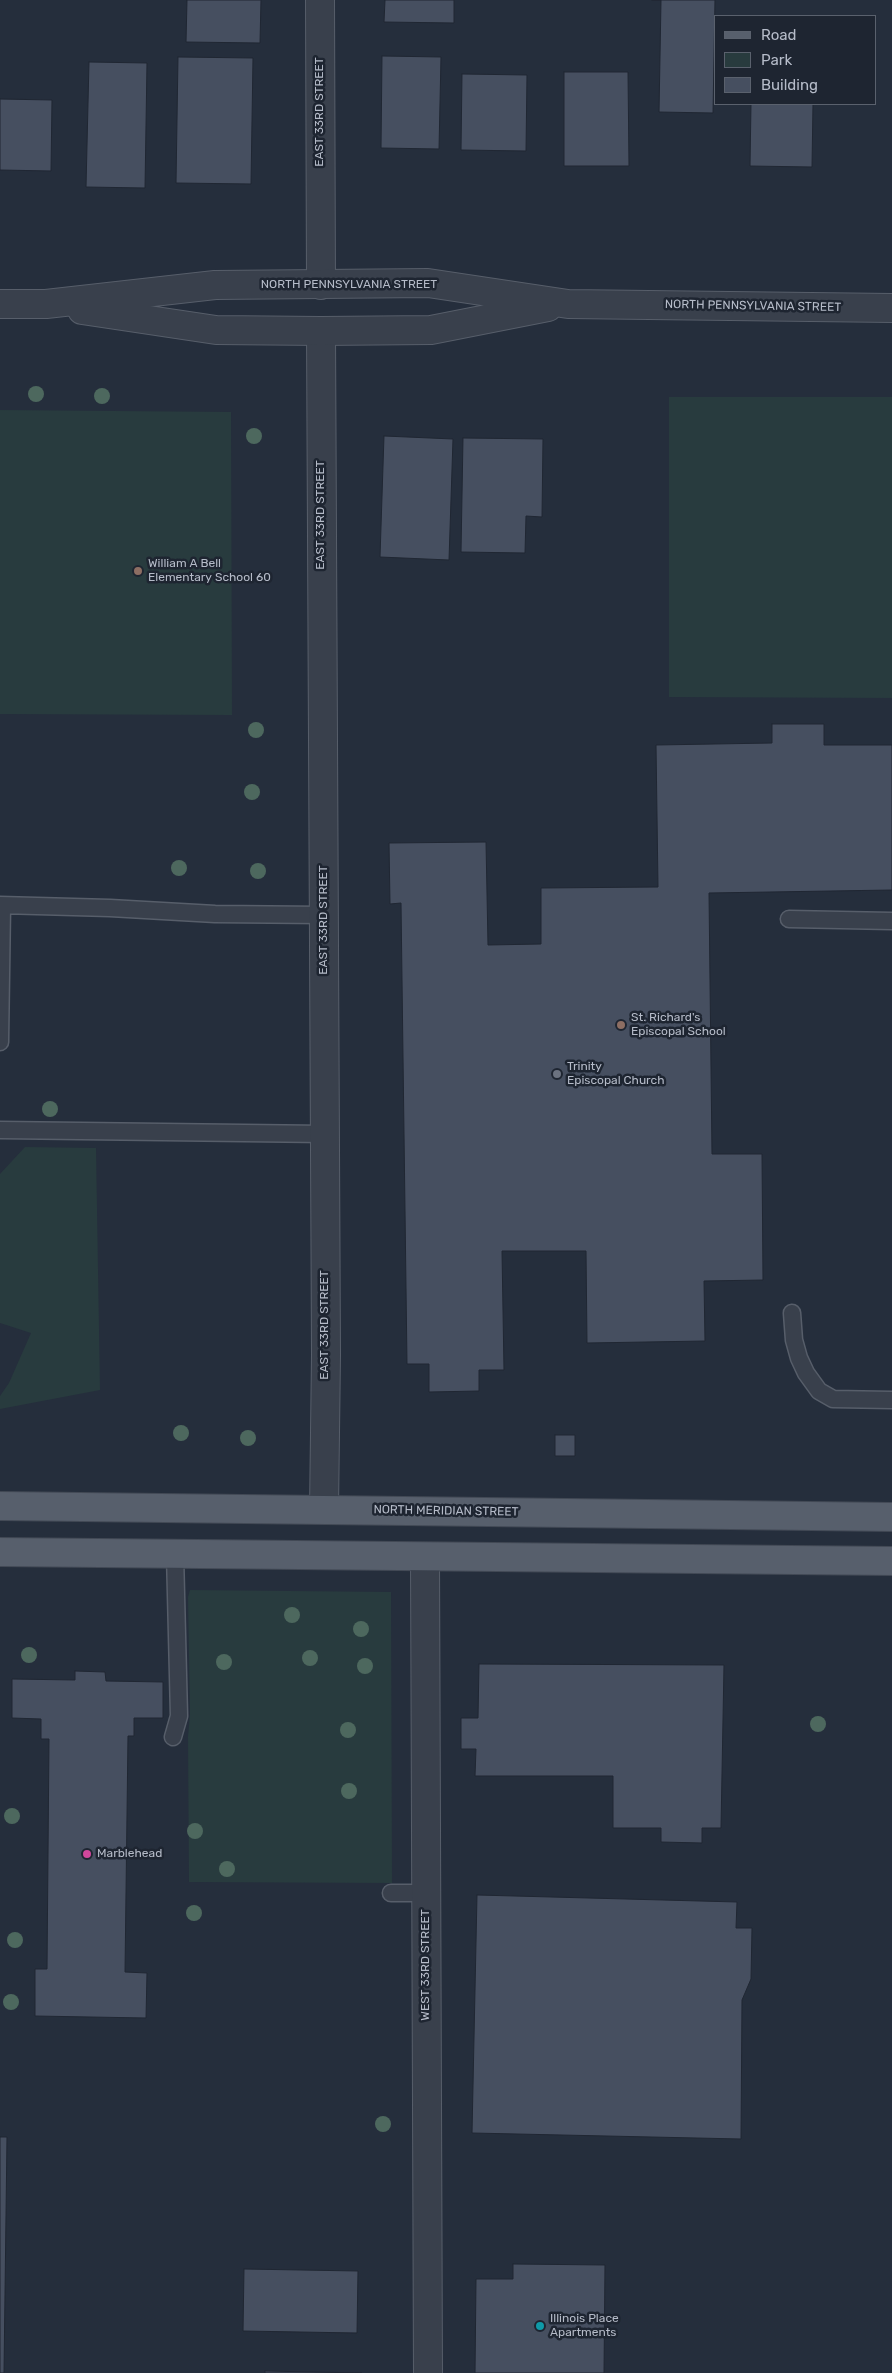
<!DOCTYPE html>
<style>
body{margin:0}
#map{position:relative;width:892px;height:2373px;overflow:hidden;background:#252e3c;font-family:Rubik,sans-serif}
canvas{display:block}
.legend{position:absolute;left:714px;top:15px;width:162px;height:90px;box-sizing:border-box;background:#1e2531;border:1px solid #5a616d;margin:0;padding:6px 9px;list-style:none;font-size:15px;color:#b5bbc8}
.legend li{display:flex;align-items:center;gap:10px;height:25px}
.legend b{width:25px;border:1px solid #5a616d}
</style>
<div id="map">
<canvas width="892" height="2373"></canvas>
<ul class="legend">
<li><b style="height:6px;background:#575f6c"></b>Road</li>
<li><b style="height:14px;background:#283b3e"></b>Park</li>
<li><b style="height:14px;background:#464f60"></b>Building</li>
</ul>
</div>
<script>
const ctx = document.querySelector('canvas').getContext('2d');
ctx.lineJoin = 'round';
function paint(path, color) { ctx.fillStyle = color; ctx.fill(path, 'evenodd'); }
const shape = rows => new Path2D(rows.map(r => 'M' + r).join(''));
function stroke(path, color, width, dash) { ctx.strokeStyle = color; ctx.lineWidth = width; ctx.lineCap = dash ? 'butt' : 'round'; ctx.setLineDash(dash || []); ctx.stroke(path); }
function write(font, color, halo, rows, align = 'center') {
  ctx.font = font + ' Rubik,sans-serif'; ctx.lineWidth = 5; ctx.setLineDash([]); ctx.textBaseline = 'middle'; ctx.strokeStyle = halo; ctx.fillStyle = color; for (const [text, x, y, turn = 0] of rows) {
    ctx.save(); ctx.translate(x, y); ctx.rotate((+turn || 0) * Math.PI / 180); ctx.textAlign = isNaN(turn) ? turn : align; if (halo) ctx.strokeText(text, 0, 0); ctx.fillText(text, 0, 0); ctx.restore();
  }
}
const green = shape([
 [669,397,892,397,892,698,669,697],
 [0,410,231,412,232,715,0,714],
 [25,1147,96,1148,100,1390,0,1409,0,1396,9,1383,31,1333,0,1323,0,1174],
 [190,1590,391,1592,392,1883,189,1882,188,1737,190,1714,188,1597]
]);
const building = shape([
 [187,0,261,0,260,43,186,42,187,0],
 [385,0,454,0,454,23,384,22,385,0],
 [652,0,715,0,713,113,659,112,661,0,652,0],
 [382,56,441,57,439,149,381,148,382,56],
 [178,57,253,58,251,184,176,183,178,57],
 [89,62,147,63,145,188,86,187,89,62],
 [564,72,628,72,629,166,564,166,564,72],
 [462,74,527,75,526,151,461,150,462,74],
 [0,99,52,100,51,171,0,170,0,99],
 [751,104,813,104,812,167,750,166,751,104],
 [384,436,453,439,449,560,380,557,384,436],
 [463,438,543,439,542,517,526,516,525,553,461,552,463,438],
 [772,724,824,724,824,745,892,745,892,890,709,893,712,1154,762,1154,763,1280,704,1281,705,1341,587,1343,586,1251,502,1251,504,1370,479,1370,479,1391,429,1392,429,1364,407,1364,401,903,390,904,389,843,486,842,488,945,541,944,541,888,658,887,656,745,772,743,772,724],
 [555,1435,575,1435,575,1456,555,1456,555,1435],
 [479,1664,724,1665,721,1828,702,1828,702,1843,661,1842,661,1828,613,1828,613,1776,475,1776,476,1749,461,1749,461,1718,478,1718,479,1664],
 [75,1671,105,1672,106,1681,163,1682,163,1718,134,1718,134,1736,128,1736,125,1972,147,1973,146,2018,35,2016,35,1969,47,1969,49,1739,41,1739,41,1719,12,1718,12,1679,75,1680,75,1671],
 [477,1895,737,1902,736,1928,752,1928,751,1979,742,2000,741,2139,472,2133,477,1895],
 [0,2137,7,2137,4,2373,0,2373,0,2137],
 [513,2264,605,2265,604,2373,475,2373,476,2279,513,2279,513,2264],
 [244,2269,358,2271,357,2333,243,2331,244,2269],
 [265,2371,362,2373,265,2373,265,2371]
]);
const service = shape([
 [0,905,110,908,215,914,324,915],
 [789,919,892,921],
 [0,1042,2,906],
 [0,1130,325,1134],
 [792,1313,794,1340,799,1358,806,1373,819,1391,833,1399,892,1400],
 [173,1737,179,1716,175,1554],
 [391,1893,426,1893]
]);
const minor = shape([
 [320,0,321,285],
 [321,331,326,1355,324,1510],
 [425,1557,428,2373]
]);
const tertiary = shape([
 [0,304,46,304,215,285,428,283,568,304,892,308],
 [82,310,216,330,321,331,431,330,548,307]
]);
const primary = shape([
 [0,1506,892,1517],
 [0,1552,892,1561]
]);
const trees = [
 [36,394],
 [102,396],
 [254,436],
 [256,730],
 [252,792],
 [179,868],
 [258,871],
 [50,1109],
 [181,1433],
 [248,1438],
 [292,1615],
 [361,1629],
 [29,1655],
 [310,1658],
 [224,1662],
 [365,1666],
 [818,1724],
 [348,1730],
 [349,1791],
 [12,1816],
 [195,1831],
 [227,1869],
 [194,1913],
 [15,1940],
 [11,2002],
 [383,2124]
];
const markers = [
 [138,571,5,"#8d6e63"],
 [621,1025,5,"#8d6e63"],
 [557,1074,5,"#6b7280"],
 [87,1854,5,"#d1479c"],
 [540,2326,5,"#0f9aa8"]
];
const streetNames = [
 ["EAST 33RD STREET",320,112,-90],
 ["NORTH PENNSYLVANIA STREET",349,285],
 ["NORTH PENNSYLVANIA STREET",753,306,1],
 ["EAST 33RD STREET",321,515,-90],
 ["EAST 33RD STREET",324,920,-90],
 ["EAST 33RD STREET",325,1325,-90],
 ["NORTH MERIDIAN STREET",446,1511,1],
 ["WEST 33RD STREET",426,1965,-90]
];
const poiNames = [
 ["William A Bell",148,564],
 ["Elementary School 60",148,578],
 ["St. Richard's",631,1018],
 ["Episcopal School",631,1032],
 ["Trinity",567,1067],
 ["Episcopal Church",567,1081],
 ["Marblehead",97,1854],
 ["Illinois Place",550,2319],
 ["Apartments",550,2333]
];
paint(green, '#283b3e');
paint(building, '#464f60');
stroke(building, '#202733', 1);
stroke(service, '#575e6a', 19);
stroke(minor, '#575e6a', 30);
stroke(tertiary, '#575e6a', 30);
stroke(primary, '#424955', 30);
stroke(service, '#39404c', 16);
stroke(minor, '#39404c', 28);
stroke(tertiary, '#39404c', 28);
stroke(primary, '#575f6c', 28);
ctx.fillStyle = '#4d685e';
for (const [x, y] of trees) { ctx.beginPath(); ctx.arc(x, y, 8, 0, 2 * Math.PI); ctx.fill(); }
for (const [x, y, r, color] of markers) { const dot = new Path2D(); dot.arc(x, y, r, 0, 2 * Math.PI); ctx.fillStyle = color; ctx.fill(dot); stroke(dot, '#1e2531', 2); }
write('12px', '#b5bbc8', '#1e2531', streetNames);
write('12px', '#b5bbc8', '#1e2531', poiNames, 'left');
</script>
